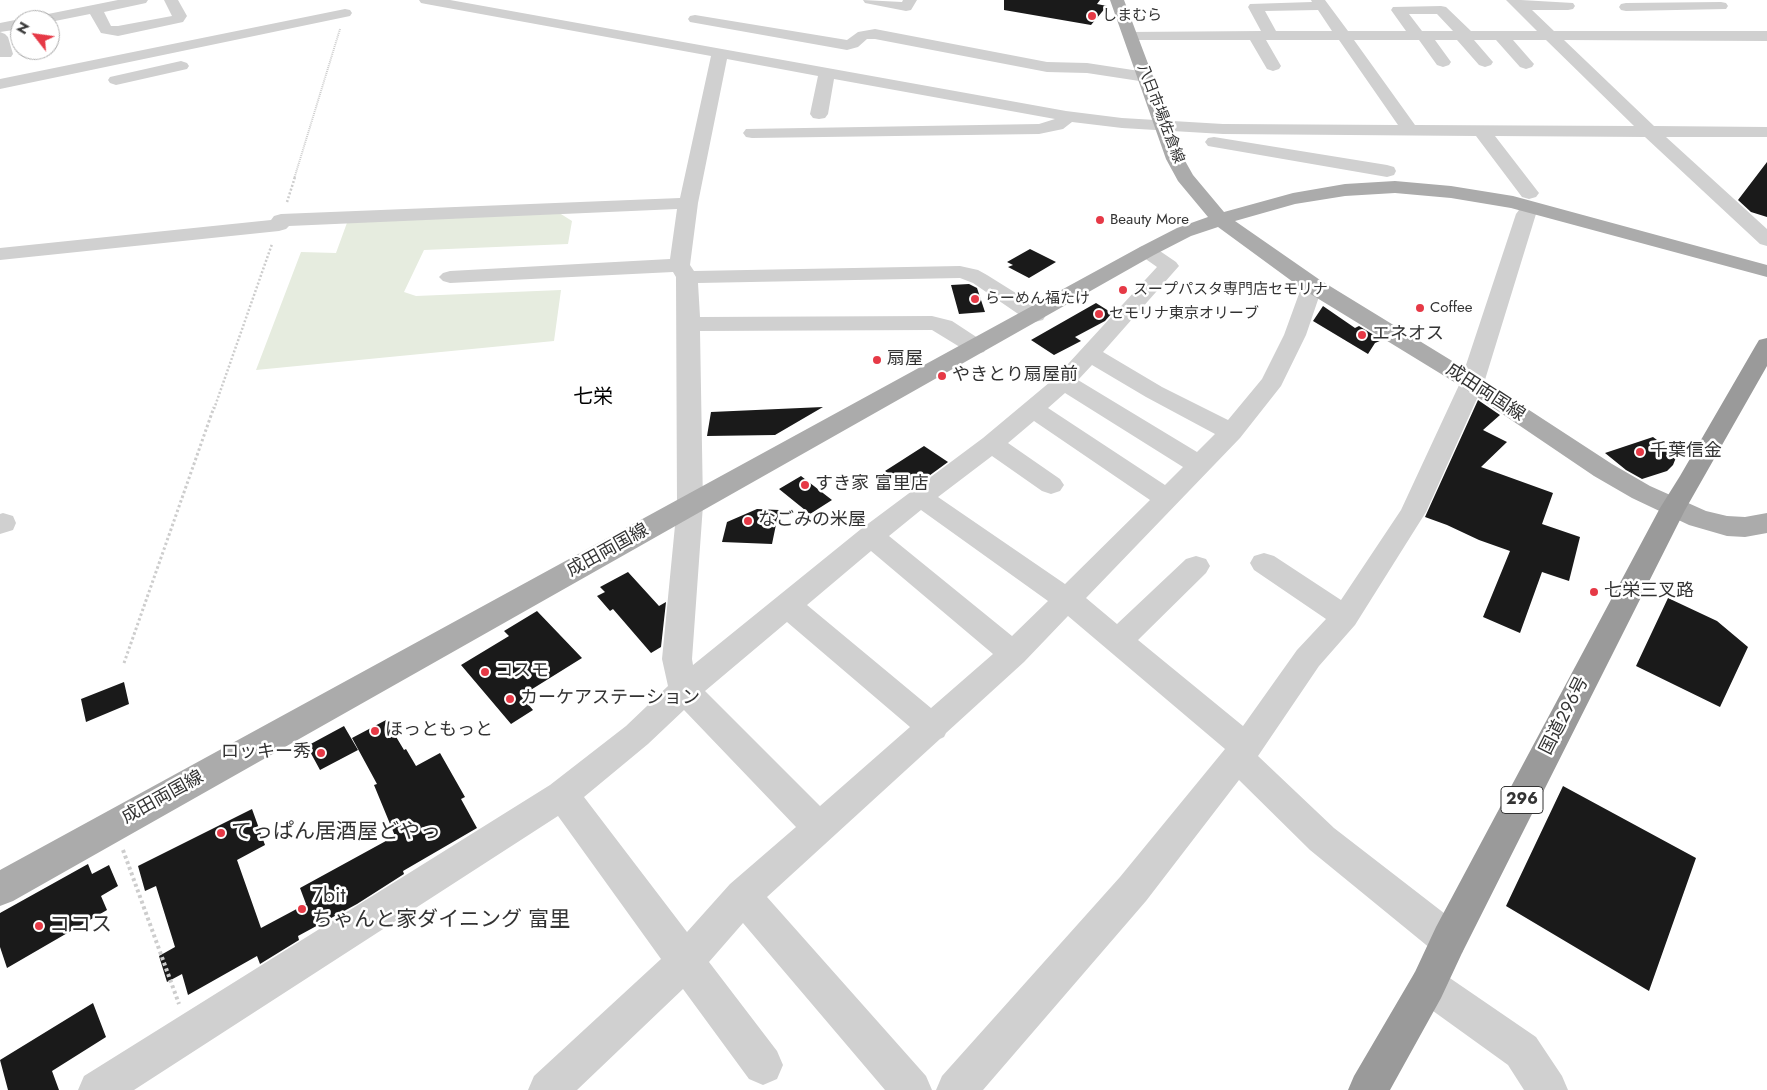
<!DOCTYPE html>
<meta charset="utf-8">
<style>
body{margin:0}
#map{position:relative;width:1767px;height:1090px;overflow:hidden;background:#fff;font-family:Jost,sans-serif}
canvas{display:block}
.north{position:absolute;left:10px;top:10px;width:50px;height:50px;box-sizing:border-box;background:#fff;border:1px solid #adadad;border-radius:50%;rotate:300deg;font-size:14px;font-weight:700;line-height:20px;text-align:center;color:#333}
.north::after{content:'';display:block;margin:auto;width:18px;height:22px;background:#e63946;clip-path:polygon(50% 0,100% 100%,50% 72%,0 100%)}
</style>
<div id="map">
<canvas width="1767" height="1090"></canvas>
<div class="north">N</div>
</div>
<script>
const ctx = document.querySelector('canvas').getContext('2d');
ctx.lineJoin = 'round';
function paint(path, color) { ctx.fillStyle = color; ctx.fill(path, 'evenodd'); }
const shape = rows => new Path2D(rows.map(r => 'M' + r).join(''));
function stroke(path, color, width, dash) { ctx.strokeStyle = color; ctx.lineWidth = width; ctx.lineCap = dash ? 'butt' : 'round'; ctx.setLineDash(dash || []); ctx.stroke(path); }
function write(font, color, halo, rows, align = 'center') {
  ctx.font = font + ' Jost,"Noto Sans JP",sans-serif'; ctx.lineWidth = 5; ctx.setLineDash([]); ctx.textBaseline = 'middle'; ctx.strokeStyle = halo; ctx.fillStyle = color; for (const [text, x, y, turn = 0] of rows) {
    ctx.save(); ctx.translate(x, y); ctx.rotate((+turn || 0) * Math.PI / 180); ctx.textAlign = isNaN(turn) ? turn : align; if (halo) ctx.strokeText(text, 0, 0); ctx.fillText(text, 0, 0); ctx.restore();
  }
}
const green = shape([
 [553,209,572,221,568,244,424,250,404,292,416,296,561,290,554,341,256,370,301,252,336,253,348,220]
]);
const building = shape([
 [1004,0,1100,0,1097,4,1107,6,1091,25,1004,10],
 [1767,162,1767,217,1751,212,1738,200],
 [1030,249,1056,262,1029,278,1008,267,1013,265,1007,262],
 [969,284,977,288,985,312,959,314,951,285],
 [1096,303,1112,313,1105,321,1075,337,1081,341,1054,355,1031,340],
 [1323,306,1355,328,1359,326,1382,340,1375,343,1368,354,1313,321],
 [1478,400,1500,415,1483,430,1507,442,1481,467,1553,493,1542,524,1580,537,1569,581,1542,572,1520,633,1483,617,1510,551,1479,540,1447,525,1425,517],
 [823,407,775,435,707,436,711,412],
 [1653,437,1677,455,1673,465,1667,471,1642,479,1626,470,1605,453],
 [924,446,948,462,911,489,885,471],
 [801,476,832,500,810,514,779,489],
 [757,509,779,510,772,544,722,542,727,522],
 [628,572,659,606,666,602,661,647,651,653,613,609,610,611,597,596,605,592,600,587],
 [1668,598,1717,621,1748,647,1720,707,1636,666],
 [537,611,582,658,521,696,533,710,511,724,461,665,509,636,504,631],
 [124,682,129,704,86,722,81,699],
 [386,720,404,750,406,749,416,766,440,753,465,797,461,799,477,828,403,871,404,874,357,904,298,936,299,940,260,964,257,956,188,995,182,974,167,982,159,956,175,947,156,886,145,891,138,866,252,809,265,845,237,860,261,928,306,904,300,888,395,836,374,785,377,784,352,738],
 [344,726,358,750,320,770,307,746],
 [1563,786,1696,858,1649,991,1506,906],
 [88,864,92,874,109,865,118,886,101,896,107,910,7,968,0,947,0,913],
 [93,1003,106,1037,52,1071,59,1090,8,1090,0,1060]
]);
const pathFar3 = shape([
 [294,179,340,29]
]);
const pathFar2 = shape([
 [287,202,295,177],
 [214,409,272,244]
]);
const pathFar1 = shape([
 [124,663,214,407]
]);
const path = shape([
 [123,850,179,1004]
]);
const minor = shape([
 [118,0,148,0,146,3,104,12,111,26,118,26,172,16,164,0,178,0,187,16,183,22,118,36,101,33,90,14,50,22,50,20,31,20,33,17,118,0],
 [419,0,450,0,1066,111,1122,118,1223,124,1398,125,1339,40,1266,40,1281,66,1279,69,1273,71,1267,69,1250,40,1131,40,1126,38,1123,35,1126,32,1261,31,1248,7,1250,4,1312,2,1311,0,1325,0,1348,31,1406,31,1391,10,1393,7,1441,6,1446,7,1471,31,1537,31,1506,0,1521,0,1573,3,1575,6,1573,9,1568,10,1532,10,1554,31,1767,31,1767,41,1564,40,1654,126,1767,127,1767,137,1666,137,1767,229,1767,246,1760,244,1645,137,1495,136,1539,193,1536,197,1529,199,1522,197,1476,136,1223,134,1122,128,1072,122,1063,129,1039,134,752,138,746,137,743,133,746,129,1039,124,1055,119,834,79,828,114,825,118,819,119,813,118,810,114,818,76,727,59,698,203,690,265,694,271,960,266,978,270,987,275,1043,310,1046,315,1043,320,1035,322,1027,320,973,283,960,278,698,283,700,317,932,316,952,321,984,342,987,347,984,352,976,354,968,352,932,330,700,331,703,505,692,659,693,665,861,529,983,438,1056,377,1157,267,1140,255,1137,251,1140,247,1147,245,1154,247,1176,262,1179,266,1103,352,1162,387,1228,420,1262,379,1284,335,1304,280,1312,279,1320,280,1323,285,1306,335,1281,386,1240,438,1086,598,1117,624,1186,559,1196,556,1206,559,1210,566,1206,573,1138,640,1243,726,1297,650,1326,619,1254,570,1250,563,1254,556,1264,553,1274,556,1341,600,1401,510,1460,383,1516,214,1519,210,1526,208,1533,210,1536,214,1484,383,1426,512,1355,625,1319,666,1258,756,1334,828,1462,927,1467,940,1462,953,1449,958,1436,953,1310,850,1239,780,1146,901,983,1090,936,1090,942,1076,1120,877,1225,749,1068,616,1024,662,946,733,944,737,940,739,767,897,926,1076,932,1090,885,1090,743,923,709,962,777,1051,783,1065,777,1079,763,1085,749,1079,683,989,577,1090,528,1090,534,1076,661,959,558,816,134,1090,78,1090,84,1076,550,785,626,726,668,686,662,659,677,505,676,277,673,272,450,283,443,281,439,277,443,273,450,271,670,259,677,209,289,226,286,229,279,231,0,260,0,248,271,220,274,216,281,214,680,198,711,56,426,4,421,3,419,0],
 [1318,10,1332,31,1276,31,1265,11,1318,10],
 [1409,14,1437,14,1453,31,1422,31,1409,14],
 [1354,40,1419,40,1437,65,1443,67,1449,65,1451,62,1435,40,1457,40,1479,65,1485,67,1491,65,1493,62,1474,40,1496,40,1520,67,1526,69,1532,67,1534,64,1513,40,1546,40,1634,126,1415,125,1354,40],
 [1092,365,1146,397,1215,434,1197,452,1078,380,1092,365],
 [1065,393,1183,467,1165,485,1048,408,1065,393],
 [1034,421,1150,500,1065,584,938,497,992,456,1042,491,1051,494,1060,491,1064,485,1060,479,1008,443,1034,421],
 [921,510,1048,601,1012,636,889,536,921,510],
 [871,551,993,654,931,708,807,605,871,551],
 [787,622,910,727,820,806,705,691,787,622],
 [684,710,796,827,730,884,687,932,584,797,648,744,684,710],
 [863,0,902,2,903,0,917,0,911,10,906,11,865,3,863,0],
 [1721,2,1726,3,1728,6,1726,9,1626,11,1621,10,1619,7,1621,4,1626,3,1721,2],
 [345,9,350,10,352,13,350,16,0,89,0,79,345,9],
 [695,15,847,40,858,32,875,29,1047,62,1087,63,1146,72,1152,74,1154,77,1152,80,1146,82,1087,73,1047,72,875,39,867,39,858,47,847,50,690,22,688,19,690,16,695,15],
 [20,19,22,20,20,20,20,29,0,32,5,34,8,37,13,54,11,57,0,57,0,23,20,19],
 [181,61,187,63,189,66,187,69,116,85,110,83,108,80,110,77,181,61],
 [1214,137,1387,165,1394,167,1396,171,1394,175,1387,177,1208,146,1205,142,1208,138,1214,137],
 [3,513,13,516,16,523,13,530,0,534,0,514,3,513],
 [1428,966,1441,972,1536,1037,1562,1076,1568,1090,1524,1090,1508,1065,1415,998,1409,985,1415,972,1428,966]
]);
const major = shape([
 [1110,0,1124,0,1184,159,1193,175,1224,212,1293,193,1345,184,1395,181,1451,186,1513,196,1767,265,1767,277,1511,208,1451,198,1395,193,1345,196,1295,204,1235,221,1320,280,1480,378,1612,464,1650,486,1706,511,1727,516,1745,517,1767,513,1767,533,1745,537,1727,536,1689,525,1632,498,1594,476,1464,388,1304,290,1218,227,1191,236,1154,255,13,901,0,906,0,870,1140,247,1177,228,1208,217,1178,181,1166,159,1110,0]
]);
const highway = shape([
 [1767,338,1767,366,1685,510,1462,953,1441,998,1390,1090,1348,1090,1354,1076,1415,972,1436,927,1660,508,1680,476,1756,345,1759,340,1767,338]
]);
const markers = [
 [1092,16,5,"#e63946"],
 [1100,220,5,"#e63946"],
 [1123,290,5,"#e63946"],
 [975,299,5,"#e63946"],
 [1420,308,5,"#e63946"],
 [1099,314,5,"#e63946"],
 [1362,335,5,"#e63946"],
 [877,360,5,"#e63946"],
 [942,376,5,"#e63946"],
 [1640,452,5,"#e63946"],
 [805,485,5,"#e63946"],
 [748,521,5,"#e63946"],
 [1594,592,5,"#e63946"],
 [485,672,5,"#e63946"],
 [510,699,5,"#e63946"],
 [375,731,5,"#e63946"],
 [321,753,5,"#e63946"],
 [221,833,5,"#e63946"],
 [302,909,5,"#e63946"],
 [39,926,5,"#e63946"]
];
const farPoinames = [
 ["しまむら",1102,16],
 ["Beauty More",1110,220],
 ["スープパスタ専門店セモリナ",1133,290],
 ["らーめん福たけ",985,299],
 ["Coffee",1430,308],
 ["セモリナ東京オリーブ",1109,314]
];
const farStreetnames = [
 ["八日市場佐倉線",1160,114,69]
];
const shields = [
 [1522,800,42]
];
const shieldNames = [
 ["296",1522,800]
];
const poiNames = [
 ["エネオス",1372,335],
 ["扇屋",887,360],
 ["やきとり扇屋前",952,376],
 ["千葉信金",1650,452],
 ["すき家 富里店",815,485],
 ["なごみの米屋",758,521],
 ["七栄三叉路",1604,592],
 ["コスモ",495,672],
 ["カーケアステーション",520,699],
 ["ほっともっと",385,731],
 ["ロッキー秀",311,753,"right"]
];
const streetNames = [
 ["成田両国線",1485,393,33],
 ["成田両国線",608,551,-29],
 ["国道296号",1565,716,-63],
 ["成田両国線",163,798,-29]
];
const quarterNames = [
 ["七栄",593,398]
];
const nearPoinames = [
 ["てっぱん居酒屋どやっ",231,833],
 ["7bit",312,897],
 ["ちゃんと家ダイニング 富里",312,921],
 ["ココス",49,926]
];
paint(green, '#e6ecdf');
paint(building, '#1a1a1a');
stroke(pathFar3, '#cdcdcd', 2, [1, 1]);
stroke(pathFar2, '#cdcdcd', 2.5, [2, 2]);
stroke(pathFar1, '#cdcdcd', 3, [2.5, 2.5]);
stroke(path, '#cdcdcd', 4, [3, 3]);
paint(minor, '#d0d0d0');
paint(major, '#ababab');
paint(highway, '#9a9a9a');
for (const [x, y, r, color] of markers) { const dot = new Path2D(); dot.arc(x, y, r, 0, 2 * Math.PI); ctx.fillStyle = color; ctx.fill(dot); stroke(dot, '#fff', 2); }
write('15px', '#333', '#fff', farPoinames, 'left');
write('15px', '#333', '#fff', farStreetnames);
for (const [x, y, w] of shields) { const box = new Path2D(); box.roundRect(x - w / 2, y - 13.5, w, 27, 4); ctx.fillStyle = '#fff'; ctx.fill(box); stroke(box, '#333', 1); }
write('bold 16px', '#333', null, shieldNames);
write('18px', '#333', '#fff', poiNames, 'left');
write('18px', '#333', '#fff', streetNames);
write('20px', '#000', '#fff', quarterNames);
write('21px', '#333', '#fff', nearPoinames, 'left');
</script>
